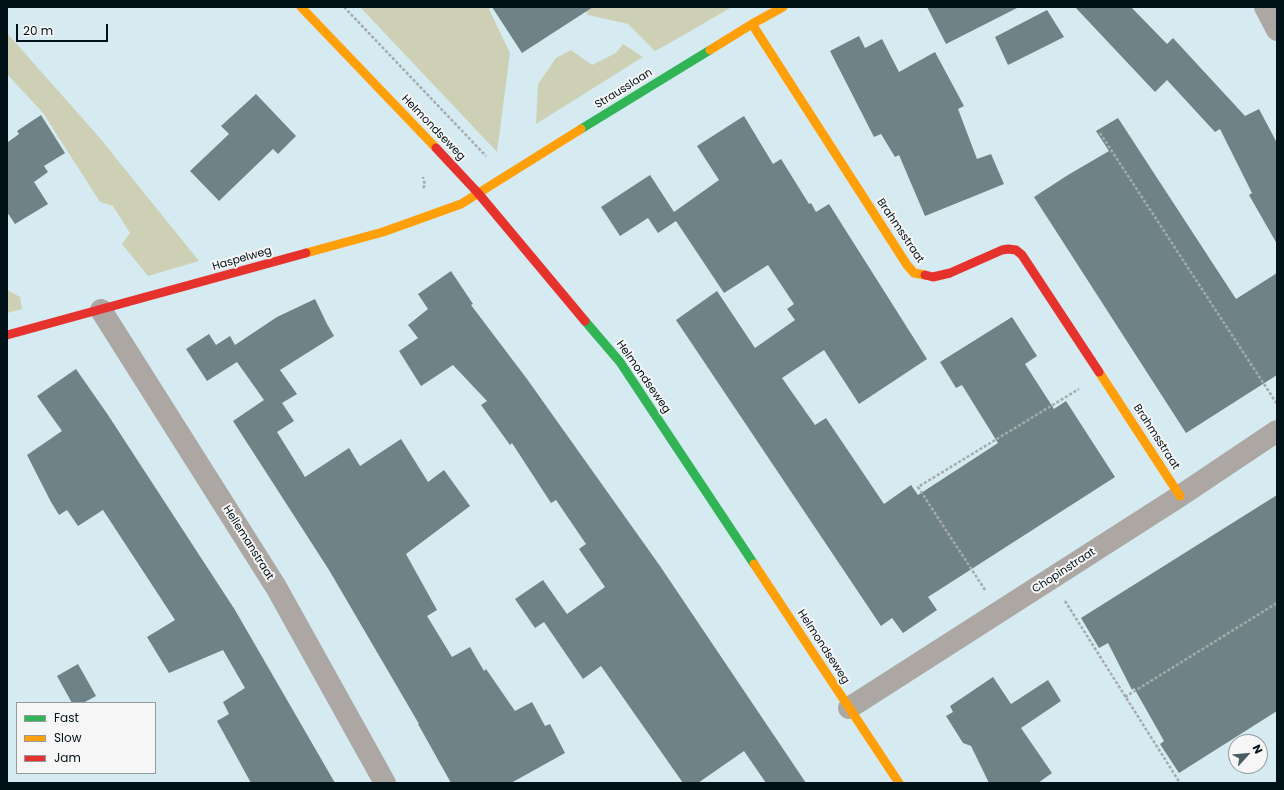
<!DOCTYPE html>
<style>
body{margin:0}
#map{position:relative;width:1284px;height:790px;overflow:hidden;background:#d5ebf1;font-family:Poppins,sans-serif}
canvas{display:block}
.frame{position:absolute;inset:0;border:8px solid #001117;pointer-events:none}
.legend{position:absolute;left:16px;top:702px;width:140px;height:72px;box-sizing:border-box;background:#f6f6f6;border:1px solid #949a9d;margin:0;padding:5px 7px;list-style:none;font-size:12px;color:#001117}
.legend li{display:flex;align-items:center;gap:8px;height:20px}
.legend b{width:20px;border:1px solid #949a9d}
.north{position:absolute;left:1228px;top:734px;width:40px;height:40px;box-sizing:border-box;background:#f6f6f6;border:1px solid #949a9d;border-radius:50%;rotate:63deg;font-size:11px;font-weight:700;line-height:16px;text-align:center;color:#001117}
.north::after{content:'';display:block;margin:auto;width:14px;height:18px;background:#4b5d63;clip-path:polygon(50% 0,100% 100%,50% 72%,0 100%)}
.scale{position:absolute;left:16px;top:24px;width:92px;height:18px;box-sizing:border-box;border:2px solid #001117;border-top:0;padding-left:5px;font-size:12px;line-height:14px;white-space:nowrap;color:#001117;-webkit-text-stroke:3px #f6f6f6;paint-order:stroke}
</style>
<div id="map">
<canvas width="1284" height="790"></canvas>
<div class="frame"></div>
<ul class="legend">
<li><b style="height:5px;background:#30b455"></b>Fast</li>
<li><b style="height:5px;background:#ff9f0a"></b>Slow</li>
<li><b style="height:5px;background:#e5322d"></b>Jam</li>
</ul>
<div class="north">N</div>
<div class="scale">20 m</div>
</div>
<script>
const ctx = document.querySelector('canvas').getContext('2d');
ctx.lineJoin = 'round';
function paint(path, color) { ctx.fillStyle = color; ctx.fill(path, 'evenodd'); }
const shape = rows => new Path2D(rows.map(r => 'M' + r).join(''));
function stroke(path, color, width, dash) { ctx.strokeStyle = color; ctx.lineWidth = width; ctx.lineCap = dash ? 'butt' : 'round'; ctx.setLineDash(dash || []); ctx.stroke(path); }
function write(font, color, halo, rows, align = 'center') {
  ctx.font = font + ' Poppins,sans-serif'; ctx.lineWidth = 4; ctx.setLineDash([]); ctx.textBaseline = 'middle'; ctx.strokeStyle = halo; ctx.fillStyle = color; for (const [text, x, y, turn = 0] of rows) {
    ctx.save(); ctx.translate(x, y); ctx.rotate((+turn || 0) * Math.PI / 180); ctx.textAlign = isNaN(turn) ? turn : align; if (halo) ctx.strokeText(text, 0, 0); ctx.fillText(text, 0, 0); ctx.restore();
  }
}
const green = shape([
 [360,7,492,7,489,9,510,53,497,152],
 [583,7,732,7,668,44,655,51,628,24,588,15],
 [7,33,99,137,199,261,148,276,122,244,130,233,113,206,100,202,43,113,7,74],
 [623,44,643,57,536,124,538,84,556,58,571,50,592,65,616,53],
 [7,290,20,297,22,309,7,313]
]);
const building = shape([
 [492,7,593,7,522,53],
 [927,7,1019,7,946,44],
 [1075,7,1131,7,1167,44,1173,38,1245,116,1259,109,1277,143,1277,244,1249,195,1252,193,1220,129,1215,132,1167,80,1155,92],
 [1047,10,1064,37,1008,65,995,37],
 [859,36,865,48,882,39,899,72,935,52,964,106,958,109,977,159,991,154,1004,184,925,216,899,155,895,157,881,134,874,137,830,51],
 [256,94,296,136,278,154,273,149,219,201,190,171,229,134,221,126],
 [41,115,65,153,44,166,48,172,34,182,48,204,15,224,7,212,7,140,8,142,19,134,17,131],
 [744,116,773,164,781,159,809,204,811,203,816,212,829,204,927,359,859,404,824,350,782,378,815,425,826,418,884,504,911,485,918,495,998,443,962,385,956,388,940,362,1012,317,1037,356,1025,364,1054,409,1066,401,1115,477,928,597,937,610,903,633,892,618,881,626,676,320,717,291,755,348,795,320,787,309,794,304,768,265,724,293,676,221,658,233,648,218,620,236,601,207,650,175,674,212,719,180,697,146],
 [1118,118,1236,299,1277,273,1277,375,1186,433,1034,197,1068,175,1109,151,1096,131],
 [451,271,473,304,471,305,527,379,660,566,806,783,766,783,744,751,698,783,683,783,601,666,583,679,544,622,535,628,515,599,543,580,567,614,605,587,579,549,586,544,556,500,551,503,512,443,510,445,481,405,487,401,453,365,421,386,399,351,418,338,408,325,428,309,418,294],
 [315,299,327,324,334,336,280,370,297,394,282,403,294,421,277,432,305,477,349,448,360,466,401,439,428,482,444,470,470,506,406,554,437,610,427,616,452,657,470,647,484,671,486,669,515,711,532,702,545,726,550,724,565,753,511,783,451,783,418,724,419,724,329,570,233,421,264,400,237,362,207,381,186,349,209,334,216,345,230,336,235,345,277,317],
 [76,369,108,415,235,610,335,783,251,783,217,721,229,714,223,702,245,688,223,650,169,673,147,637,175,620,103,510,78,526,67,510,59,515,51,502,27,455,62,431,37,396],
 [1277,495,1277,711,1179,773,1160,744,1164,741,1134,688,1132,690,1108,643,1099,648,1081,618],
 [78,664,96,696,83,703,72,703,57,676],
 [993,677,1011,704,1048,680,1061,701,1021,728,1052,773,1038,783,989,783,971,746,963,743,946,716,953,712,950,706]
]);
const path = shape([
 [344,7,486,156],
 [1100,133,1277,404],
 [423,188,425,185,423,177],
 [985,590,918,487,1079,389],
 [1065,601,1180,783],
 [1125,697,1277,603]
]);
const street = shape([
 [1265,7,1277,30],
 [101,310,276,587,385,783],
 [849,708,1180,496,1277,431]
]);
const fast = shape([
 [581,129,710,50],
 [585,321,620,362,754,564]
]);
const slow = shape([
 [301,7,436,148],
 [752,24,907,265,914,273,925,275],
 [710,50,752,24,783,7],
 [306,253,383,232,461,204,581,129],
 [1099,372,1180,496],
 [754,564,899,783]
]);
const jam = shape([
 [436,148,478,193,585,321],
 [925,275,933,277,950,273,1002,250,1008,249,1016,250,1022,255,1099,372],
 [7,335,306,253]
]);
const streetNames = [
 ["Strausslaan",624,89,-32],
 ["Helmondseweg",433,128,46],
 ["Brahmsstraat",900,231,56],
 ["Haspelweg",242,259,-16],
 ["Helmondseweg",643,377,55],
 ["Brahmsstraat",1156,437,57],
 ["Hellemanstraat",248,543,58],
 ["Chopinstraat",1064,571,-33],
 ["Helmondseweg",823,647,57]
];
paint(green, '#cdd0b5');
paint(building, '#6f8386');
stroke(path, '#a5aaaa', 2.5, [3, 2]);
stroke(street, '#ada7a4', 22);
stroke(fast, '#30b455', 9);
stroke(slow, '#ff9f0a', 9);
stroke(jam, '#e5322d', 9);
write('11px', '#001117', '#f6f6f6', streetNames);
</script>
